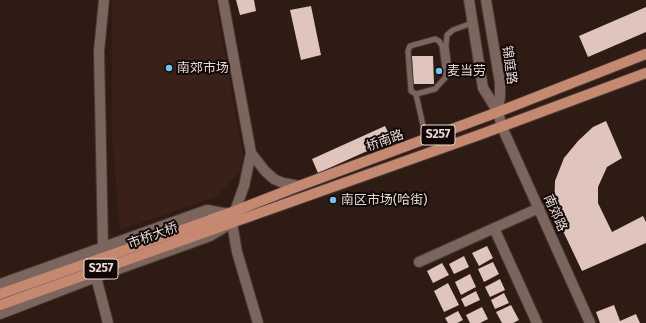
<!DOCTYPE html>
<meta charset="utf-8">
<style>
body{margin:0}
canvas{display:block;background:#2e1c14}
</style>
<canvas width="646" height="323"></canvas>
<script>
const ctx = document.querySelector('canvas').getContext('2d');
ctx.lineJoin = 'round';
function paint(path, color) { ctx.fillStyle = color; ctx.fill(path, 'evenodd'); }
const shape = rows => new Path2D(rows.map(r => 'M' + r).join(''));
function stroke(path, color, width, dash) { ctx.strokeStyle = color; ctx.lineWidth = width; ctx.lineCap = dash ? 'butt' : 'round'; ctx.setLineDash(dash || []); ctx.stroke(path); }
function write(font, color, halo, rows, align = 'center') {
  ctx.font = font + ' "Fira Sans","Noto Sans SC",sans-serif'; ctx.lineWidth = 4; ctx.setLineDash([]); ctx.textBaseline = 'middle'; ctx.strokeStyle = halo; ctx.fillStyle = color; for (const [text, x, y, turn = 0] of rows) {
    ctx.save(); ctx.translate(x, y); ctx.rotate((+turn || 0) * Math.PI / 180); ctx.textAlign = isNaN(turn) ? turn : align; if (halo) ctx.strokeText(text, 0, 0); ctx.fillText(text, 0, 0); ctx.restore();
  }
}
const built = shape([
 [112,0,215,0,243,156,240,171,215,197,120,230,112,135]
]);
const building = shape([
 [236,0,254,0,256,11,240,15],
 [311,6,321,55,301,60,290,10],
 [646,7,646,32,588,57,579,36],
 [412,56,433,56,434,84,413,84],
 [606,121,622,158,607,167,598,187,598,203,612,232,643,216,646,222,646,243,582,271,554,212,555,181,564,158,578,141,593,127],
 [385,126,392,140,318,173,312,159],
 [487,246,493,258,479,266,472,253],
 [464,256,469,267,454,274,449,264],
 [493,262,499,274,484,282,478,269],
 [442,263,449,275,433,283,427,271],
 [470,274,476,287,461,295,455,282],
 [500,279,505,290,490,297,485,287],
 [448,283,459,305,444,312,434,291],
 [476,291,480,300,465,307,461,299],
 [504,293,509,303,495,309,491,300],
 [511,305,519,320,513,323,502,323,496,312],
 [614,305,620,321,636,314,640,323,600,323,596,312],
 [482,307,488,319,480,323,470,323,466,315],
 [458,311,463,320,457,323,448,323,445,318]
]);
const lane = shape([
 [446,76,442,46,439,41,435,39,410,46,408,51,411,91,416,94,435,89,445,78,449,70,446,46,447,35,453,30,472,23],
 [416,94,426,139]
]);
const street = shape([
 [223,0,251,153,244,186,235,211],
 [469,0,483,88,498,112,502,127,590,323],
 [486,0,500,83,500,96,498,112],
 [251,153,265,171,274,179,283,183,299,186],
 [494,228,537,323],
 [103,247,99,51,104,0],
 [419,262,539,208],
 [96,277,108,323],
 [0,284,207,210,229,214],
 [0,314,96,277,210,236,232,223,237,252,258,323]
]);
const primary = shape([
 [0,294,235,211,299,186,498,112,646,54],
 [0,305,479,135,646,73]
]);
const markers = [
 [169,68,4,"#72c1f5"],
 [439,71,4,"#72c1f5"],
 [333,200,4,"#72c1f5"]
];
const shields = [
 [438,135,34],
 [101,269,34]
];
const shieldNames = [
 ["S257",438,135],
 ["S257",101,269]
];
const streetNames = [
 ["锦庭路",509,65,82],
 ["桥南路",385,141,-20],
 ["南郊路",555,213,66],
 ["市桥大桥",153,236,-20]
];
const poiNames = [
 ["南郊市场",177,68],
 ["麦当劳",447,71],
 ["南区市场(哈街)",341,200]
];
paint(built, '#3a2117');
paint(building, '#dfc5bb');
stroke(lane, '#483934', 7);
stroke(street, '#483934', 12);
stroke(primary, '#483934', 12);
stroke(lane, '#7c655d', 5);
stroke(street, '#7c655d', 10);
stroke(primary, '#c58871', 10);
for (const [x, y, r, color] of markers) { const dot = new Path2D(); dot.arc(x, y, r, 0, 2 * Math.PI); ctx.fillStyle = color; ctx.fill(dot); stroke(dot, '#100806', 1.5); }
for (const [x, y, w] of shields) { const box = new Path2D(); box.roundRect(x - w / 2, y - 10, w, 20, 3); ctx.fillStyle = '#100806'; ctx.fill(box); stroke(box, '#e7d9d4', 1); }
write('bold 12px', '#e7d9d4', null, shieldNames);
write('13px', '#e7d9d4', '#100806', streetNames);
write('13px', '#e7d9d4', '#100806', poiNames, 'left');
</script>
